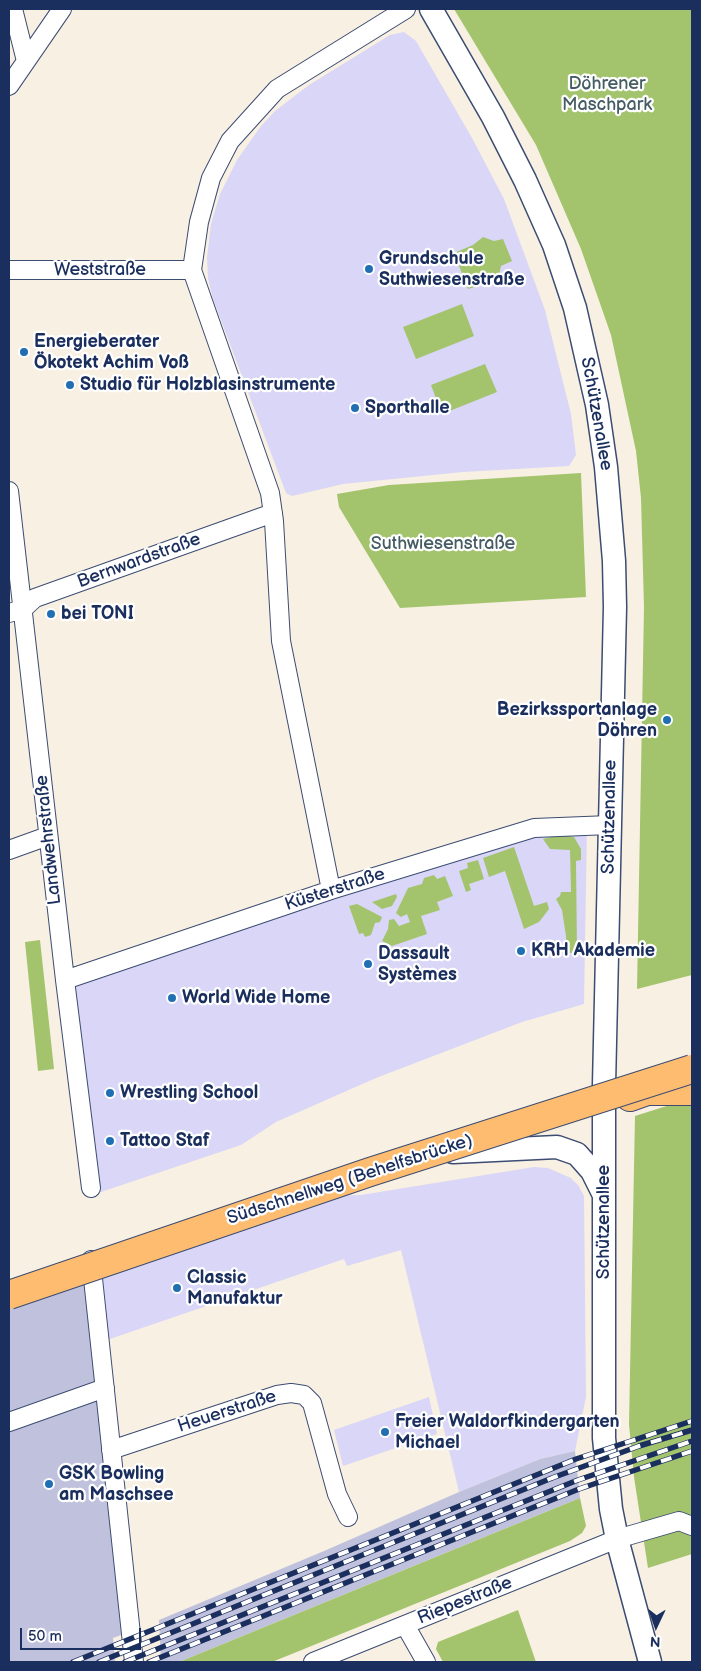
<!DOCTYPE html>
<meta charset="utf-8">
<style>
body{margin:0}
#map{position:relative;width:701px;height:1671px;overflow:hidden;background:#f8f0e2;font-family:"Balsamiq Sans",sans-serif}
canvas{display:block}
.frame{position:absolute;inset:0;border:10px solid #1b2f5e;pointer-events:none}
.north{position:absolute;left:631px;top:1601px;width:50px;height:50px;-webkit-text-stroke:4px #fff;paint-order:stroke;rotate:183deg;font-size:14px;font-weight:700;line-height:20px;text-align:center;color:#1b2f5e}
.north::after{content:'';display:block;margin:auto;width:18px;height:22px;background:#1b2f5e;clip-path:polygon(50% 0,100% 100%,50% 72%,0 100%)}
.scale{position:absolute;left:20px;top:1628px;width:121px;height:22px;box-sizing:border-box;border:2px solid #1b2f5e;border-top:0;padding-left:6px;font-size:15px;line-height:18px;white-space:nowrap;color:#1b2f5e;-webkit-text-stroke:4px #fff;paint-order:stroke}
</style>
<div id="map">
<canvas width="701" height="1671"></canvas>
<div class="frame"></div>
<div class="north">N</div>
<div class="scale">50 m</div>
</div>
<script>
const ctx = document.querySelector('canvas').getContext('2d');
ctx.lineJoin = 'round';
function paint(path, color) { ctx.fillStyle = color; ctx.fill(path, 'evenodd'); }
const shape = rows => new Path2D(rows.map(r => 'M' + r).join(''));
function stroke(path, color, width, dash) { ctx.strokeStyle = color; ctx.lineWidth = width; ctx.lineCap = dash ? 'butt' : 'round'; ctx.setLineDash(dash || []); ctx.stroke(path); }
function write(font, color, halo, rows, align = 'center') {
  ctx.font = font + ' "Balsamiq Sans",sans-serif'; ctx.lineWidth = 4.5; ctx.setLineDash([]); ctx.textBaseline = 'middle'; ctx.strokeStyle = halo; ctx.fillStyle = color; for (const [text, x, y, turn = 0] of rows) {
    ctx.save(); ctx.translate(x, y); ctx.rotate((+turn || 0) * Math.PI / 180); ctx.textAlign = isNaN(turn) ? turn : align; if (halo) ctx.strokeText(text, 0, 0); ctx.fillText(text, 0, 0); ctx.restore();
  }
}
const built = shape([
 [404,32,416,41,472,138,504,199,545,310,571,414,576,455,569,466,463,472,343,484,292,496,286,493,213,299,208,278,207,258,211,224,220,194,237,160,261,126,275,111,309,85,390,35],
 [587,825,584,1004,522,1022,376,1078,276,1122,241,1145,92,1195,65,980,446,855],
 [534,1167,548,1168,571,1178,578,1185,584,1196,586,1397,575,1451,540,1459,459,1492,401,1250,347,1266,344,1259,101,1342,91,1260,315,1196,361,1195],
 [429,1397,437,1434,343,1466,334,1430]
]);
const industrial = shape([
 [91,1260,124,1634,113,1638,115,1662,9,1662,9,1287],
 [575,1451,580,1498,179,1662,161,1662,159,1620,324,1551,459,1492,540,1459]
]);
const green = shape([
 [454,9,692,9,692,975,637,989,644,607,641,498,636,451,611,335,581,249,536,145],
 [483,237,494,241,503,239,512,261,501,266,498,280,468,289,454,253,473,245],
 [462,304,474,336,416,359,403,327],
 [485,364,497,392,442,414,431,385],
 [581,473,586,597,400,608,339,507,337,494,389,485],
 [560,835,574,837,581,849,581,860,576,861,577,953,566,953,566,936,562,910,556,899,560,896,561,892,571,892,570,850,550,849,543,839],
 [514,847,534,906,547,902,549,909,539,922,524,929,505,871,489,877,483,858],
 [478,860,484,879,469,884,471,890,466,892,459,871,468,868,467,863],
 [434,875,437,879,445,876,453,896,437,902,440,910,421,916,427,934,392,946,382,941,388,929,389,920,394,919,399,926,410,922,407,914,401,917,396,913,408,888,422,884,424,878],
 [396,894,397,897,392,906,382,909,372,902],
 [357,904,382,917,380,922,375,923,371,935,365,937,363,933,359,934,349,906],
 [40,940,54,1069,38,1071,25,942],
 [692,1098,692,1554,648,1568,634,1477,629,1424,635,1116],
 [580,1498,586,1526,582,1533,570,1541,272,1662,179,1662],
 [518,1610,536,1662,443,1662,436,1649,438,1642]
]);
const minor = shape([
 [13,9,26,61],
 [9,86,62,9],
 [9,270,192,270],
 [9,491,65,980,91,1188],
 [9,613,23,609,35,598,273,513],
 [9,850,48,836],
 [331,890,281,641,274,521,270,493,192,270,199,222,211,178,230,141,277,89,406,9],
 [65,980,331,890,534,828,610,825],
 [91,1260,134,1662],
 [9,1422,105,1388],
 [111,1450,277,1395,291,1393,304,1395,312,1403,337,1494,348,1517],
 [405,1625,426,1662],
 [313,1662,617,1539,679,1521,692,1526]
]);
const tertiary = shape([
 [431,9,493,117,525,180,554,245,575,308,597,405,606,467,614,561,615,607,604,1085,604,1438,611,1509,617,1539,650,1662],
 [453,1152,557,1147,577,1154,592,1171,603,1193]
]);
const trunk = shape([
 [630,1097,647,1091,692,1091]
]);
const rail = shape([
 [73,1662,576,1459,692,1421],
 [99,1662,552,1478,639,1446,692,1430],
 [125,1662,578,1480,692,1441],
 [149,1662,579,1489,692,1451]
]);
const trunkBridge = shape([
 [9,1295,370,1172,692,1069]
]);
const markers = [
 [369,269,5,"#1f6fb2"],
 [24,352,5,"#1f6fb2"],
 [70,385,5,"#1f6fb2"],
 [355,408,5,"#1f6fb2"],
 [51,614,5,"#1f6fb2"],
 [667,720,5,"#1f6fb2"],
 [521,951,5,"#1f6fb2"],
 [368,964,5,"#1f6fb2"],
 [172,998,5,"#1f6fb2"],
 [110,1093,5,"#1f6fb2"],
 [110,1141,5,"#1f6fb2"],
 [177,1288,5,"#1f6fb2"],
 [385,1432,5,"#1f6fb2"],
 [49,1484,5,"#1f6fb2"]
];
const parkNames = [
 ["Döhrener",607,84],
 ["Maschpark",607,105],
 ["Suthwiesenstraße",443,544]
];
const poiNames = [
 ["Grundschule",379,259],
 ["Suthwiesenstraße",379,280],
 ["Energieberater",34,342],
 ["Ökotekt Achim Voß",34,363],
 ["Studio für Holzblasinstrumente",80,385],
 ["Sporthalle",365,408],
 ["bei TONI",61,614],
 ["Bezirkssportanlage",657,710,"right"],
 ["Döhren",657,731,"right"],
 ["KRH Akademie",531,951],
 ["Dassault",378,954],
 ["Systèmes",378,975],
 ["World Wide Home",182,998],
 ["Wrestling School",120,1093],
 ["Tattoo Staf",120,1141],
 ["Classic",187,1278],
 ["Manufaktur",187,1299],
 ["Freier Waldorfkindergarten",395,1422],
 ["Michael",395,1443],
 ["GSK Bowling",59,1474],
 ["am Maschsee",59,1495]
];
const streetNames = [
 ["Weststraße",100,270],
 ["Schützenallee",596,414,80],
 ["Bernwardstraße",139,561,-20],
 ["Schützenallee",610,817,-89],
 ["Landwehrstraße",49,840,-96],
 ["Küsterstraße",335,890,-18],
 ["Südschnellweg (Behelfsbrücke)",350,1180,-18],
 ["Schützenallee",604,1222,-90],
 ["Heuerstraße",227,1412,-18],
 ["Riepestraße",465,1601,-22]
];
paint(built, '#d9d6f7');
paint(industrial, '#c0c2dd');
paint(green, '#a3c46d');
stroke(minor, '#3c4c72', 20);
stroke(tertiary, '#3c4c72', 25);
stroke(trunk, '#3c4c72', 30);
stroke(minor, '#fff', 18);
stroke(tertiary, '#fff', 22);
stroke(trunk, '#fdbc70', 28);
stroke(rail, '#1b2f5e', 5.5);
stroke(rail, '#fff', 4, [11]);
stroke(trunkBridge, '#3c4c72', 30, []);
stroke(trunkBridge, '#fdbc70', 28);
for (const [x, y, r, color] of markers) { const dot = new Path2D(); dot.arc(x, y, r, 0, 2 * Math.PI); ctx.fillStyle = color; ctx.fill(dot); stroke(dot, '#fff', 2); }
write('18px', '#445c62', '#fff', parkNames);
write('bold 18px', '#1b2f5e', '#fff', poiNames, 'left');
write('18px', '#1b2f5e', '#fff', streetNames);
</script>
